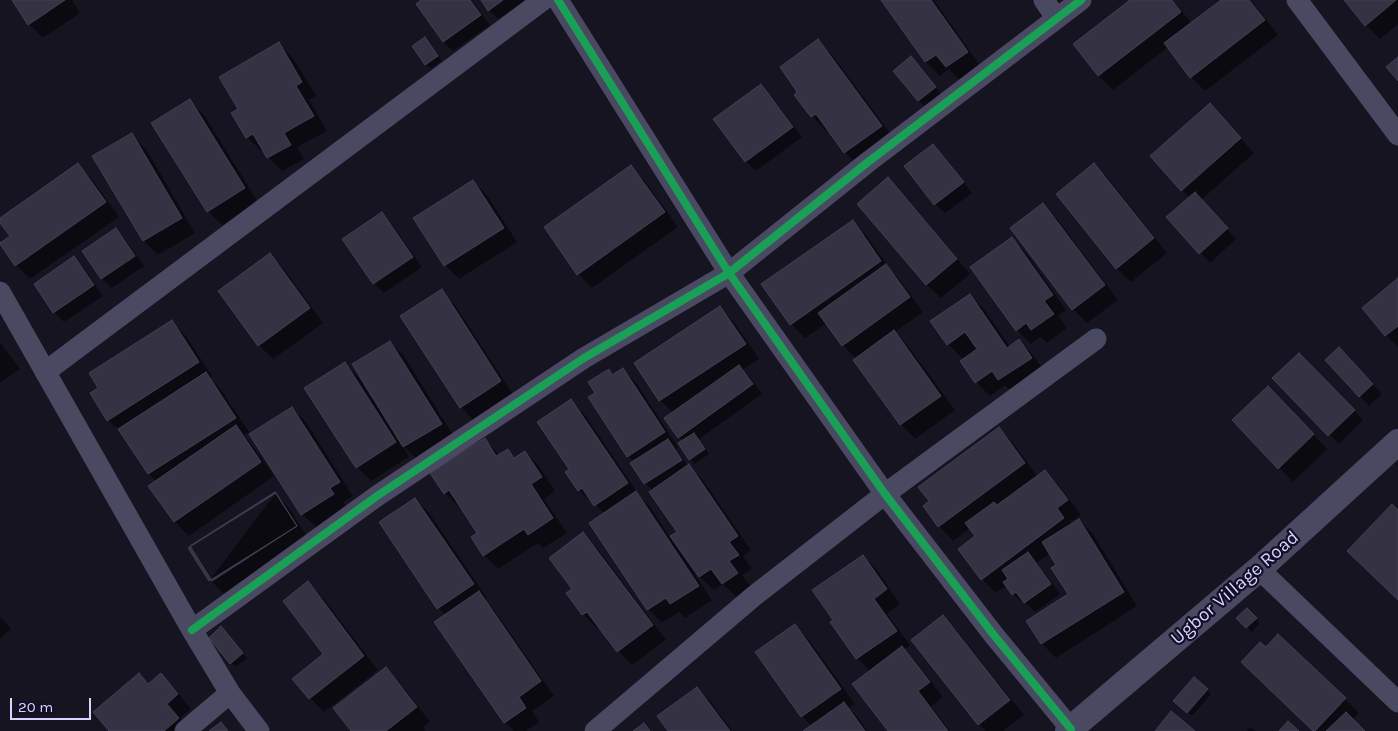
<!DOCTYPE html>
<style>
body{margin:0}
#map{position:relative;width:1398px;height:731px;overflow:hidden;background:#161421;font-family:Karla,sans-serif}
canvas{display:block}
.scale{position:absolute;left:10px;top:698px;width:81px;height:22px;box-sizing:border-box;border:2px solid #d9d4ff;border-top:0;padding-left:6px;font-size:15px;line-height:18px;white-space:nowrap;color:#d9d4ff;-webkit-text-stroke:4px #130f26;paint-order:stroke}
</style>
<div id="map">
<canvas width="1398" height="731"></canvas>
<div class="scale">20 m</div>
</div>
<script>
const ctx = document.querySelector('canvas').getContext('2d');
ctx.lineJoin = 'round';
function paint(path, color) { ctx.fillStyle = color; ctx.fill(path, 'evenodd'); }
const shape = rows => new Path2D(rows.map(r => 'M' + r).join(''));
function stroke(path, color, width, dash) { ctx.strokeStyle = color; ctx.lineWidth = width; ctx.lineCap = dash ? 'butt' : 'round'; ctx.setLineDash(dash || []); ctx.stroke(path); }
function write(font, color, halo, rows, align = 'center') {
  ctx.font = font + ' Karla,sans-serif'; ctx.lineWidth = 4.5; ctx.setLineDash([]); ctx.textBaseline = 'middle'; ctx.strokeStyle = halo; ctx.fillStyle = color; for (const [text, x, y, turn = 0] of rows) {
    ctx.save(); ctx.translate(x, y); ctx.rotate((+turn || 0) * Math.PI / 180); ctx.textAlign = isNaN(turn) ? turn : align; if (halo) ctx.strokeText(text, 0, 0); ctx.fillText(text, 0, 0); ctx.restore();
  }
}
const shadow = shape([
 [13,0,72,0,80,13,43,38,29,24],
 [424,0,472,0,490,25,453,51,443,42,417,4],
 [482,0,527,0,498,19,489,10],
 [882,0,934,0,981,67,961,81,949,69,940,76,926,62],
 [1132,0,1173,0,1192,24,1223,0,1251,0,1278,35,1205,91,1191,77,1168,47,1113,90,1099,76,1074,44],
 [1345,0,1398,0,1398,24,1380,39,1366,25],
 [425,38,442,61,431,68,426,64],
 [818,41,832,55,895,140,859,166,845,152,828,129,826,131,812,116,796,95,799,92],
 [279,44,293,58,316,96,309,100,327,131,297,147,304,159,282,171,268,157,264,149,261,151,247,137,240,110],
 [911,58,921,68,944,98,929,110,919,101,895,71],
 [761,86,770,95,802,137,756,171,746,162,715,120],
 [190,101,204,115,258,202,222,225,208,211],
 [1210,105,1254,153,1201,200,1236,239,1210,263,1168,217,1190,198,1182,190],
 [131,135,146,149,195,233,158,255,144,241,94,156],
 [933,146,943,155,972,193,945,213,935,204],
 [1094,164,1108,178,1167,253,1131,282,1116,268],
 [78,165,92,179,119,217,30,279,16,265,11,236,0,220],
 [630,167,645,181,678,227,592,288,578,274],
 [888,179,902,193,970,274,941,298,926,284],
 [472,181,487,195,517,242,459,279,445,265],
 [1043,205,1057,219,1118,300,1087,323,1073,309],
 [382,213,391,223,422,267,384,293,374,283,344,239],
 [853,222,867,236,892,272,900,280,923,312,895,332,908,346,955,410,915,439,901,424,855,360,856,359,843,345,827,323,805,338,791,324],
 [115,230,125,239,144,266,112,288,102,279,83,252],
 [1012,239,1026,253,1066,310,1058,316,1067,328,1047,343,1040,337,1031,344,1017,330],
 [270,255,284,269,323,323,273,359,259,345],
 [74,258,84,268,103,296,64,322,54,312,35,284],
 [1398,279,1398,347,1386,335,1363,308],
 [441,291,455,305,514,396,475,422,461,407],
 [970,295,984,309,1010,347,1019,341,1033,355,1045,372,1013,393,1005,385,990,396,976,382,964,360,948,344],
 [720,308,734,322,759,359,742,370,749,376,762,394,699,439,709,454,695,464,690,459,683,441,679,437,673,413,660,400],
 [172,322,186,336,212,376,210,378,220,388,249,432,244,435,249,441,274,476,189,536,175,522,150,486,157,482,149,474,123,433,108,420,100,388],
 [0,342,20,369,0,383],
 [390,342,404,356,455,438,418,460,403,446,409,457,371,481,357,467,345,364,359,378,372,399,374,397],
 [1299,354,1363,420,1339,444,1274,378],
 [1349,358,1382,394,1369,406,1360,396],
 [623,369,637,384,678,447,676,448,688,466,703,480,751,550,743,556,752,569,742,575,751,588,737,598,723,584,714,590,699,576,678,532,653,491,645,483,634,462,628,456,597,393,608,371,613,375],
 [571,401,585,415,641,498,650,507,712,600,685,618,679,612,662,623,648,609,604,514,594,503,593,504,579,490,571,470],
 [1282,402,1327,449,1293,482,1234,420],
 [292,408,306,422,353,496,343,502,347,509,317,528,302,514,251,434],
 [999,429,1013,443,1037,476,1044,471,1058,485,1081,515,1070,522,1072,525,1079,520,1093,534,1137,606,1056,658,1042,644,1027,622,1070,595,1058,565,1050,553,1037,563,1060,594,1035,612,1025,602,1023,603,1013,594,1007,585,996,593,982,579,976,537,970,528,953,541,939,526,924,506],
 [485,440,500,456,508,450,516,458,525,452,539,466,555,491,544,499,567,533,543,548,538,543,498,569,484,555,479,534,461,506,459,507,445,493],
 [275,494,289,508,310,541,224,594,210,580],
 [415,499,429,513,487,598,485,600,492,607,554,696,532,711,539,722,526,731,514,731,505,722,446,615,438,608],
 [583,534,597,548,666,640,632,665,618,651,599,627,597,628,583,614,574,590],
 [863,556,877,570,900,604,887,614,910,645,904,650,916,662,943,697,931,706,950,731,889,731,870,671,857,658,832,622],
 [308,583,322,597,378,670,324,712,310,698,325,654],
 [1247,610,1260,623,1252,632,1238,618],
 [0,616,11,629,0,639],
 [943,617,957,631,1024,715,1003,731,986,731,979,724,912,640],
 [795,626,809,640,855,704,848,708,858,717,867,731,805,731,812,726,802,716,757,653],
 [226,633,247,658,236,667,231,663],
 [386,669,400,683,430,722,423,727,426,731,353,731],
 [161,675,175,689,191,709,180,718,191,731,111,731,149,685],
 [697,688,711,702,732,731,670,731],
 [1207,689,1211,694,1192,716,1180,705],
 [1345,699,1359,713,1352,720,1363,731,1314,731],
 [1250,727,1256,731,1247,731]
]);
const building = shape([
 [12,0,65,0,28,25,12,0],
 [421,0,470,0,481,15,443,42,416,4,421,0],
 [481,0,503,0,488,11,481,0],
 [881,0,931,0,968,52,946,67,936,55,925,62,881,0],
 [1130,0,1172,0,1181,12,1098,76,1073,44,1130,0],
 [1221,0,1249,0,1265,20,1190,78,1164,43,1221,0],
 [1344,0,1396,0,1365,26,1344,0],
 [425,37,438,56,425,65,412,46,425,37],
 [818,39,882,126,844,153,816,114,811,117,794,95,797,92,780,67,818,39],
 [279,42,302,82,296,86,314,116,284,133,291,145,267,158,253,134,246,138,231,113,238,109,219,77,279,42],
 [911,56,936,87,918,101,893,71,911,56],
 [1398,57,1398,81,1386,67,1398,57],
 [761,84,793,127,745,162,713,119,761,84],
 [190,99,245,188,207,212,151,123,190,99],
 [1210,103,1241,138,1181,191,1150,156,1210,103],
 [132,133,182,218,143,241,92,156,132,133],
 [933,144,964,182,934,205,904,166,933,144],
 [78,163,106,202,15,266,0,244,0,243,10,236,0,223,0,218,78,163],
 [1094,163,1154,238,1116,269,1056,194,1094,163],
 [631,165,665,212,577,275,544,227,631,165],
 [888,177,957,259,926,285,857,204,888,177],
 [473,180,504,228,444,266,413,218,473,180],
 [1195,192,1228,228,1199,254,1166,217,1195,192],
 [1043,203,1105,285,1072,310,1010,228,1043,203],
 [382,212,413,257,373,284,342,239,382,212],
 [853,220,881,261,790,325,761,284,853,220],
 [116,228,135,256,101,279,82,251,116,228],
 [1012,237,1053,295,1044,301,1054,314,1031,330,1026,323,1016,331,970,267,1012,237],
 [270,253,310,308,258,346,218,291,270,253],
 [74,256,94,285,53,313,34,284,74,256],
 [886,264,910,297,842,346,818,313,886,264],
 [1398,278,1398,326,1385,336,1362,308,1398,278],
 [442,289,501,381,460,408,400,316,442,289],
 [970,294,1007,348,1019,339,1032,358,998,380,992,371,975,383,960,361,977,349,965,332,947,345,930,321,970,294],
 [720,306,746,344,659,401,634,363,720,306],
 [172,320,199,362,107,421,90,393,98,388,89,373,172,320],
 [894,330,941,396,900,425,853,360,894,330],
 [390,341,442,424,403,447,352,364,390,341],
 [1339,347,1373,384,1359,397,1325,360,1339,347],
 [1299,353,1355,410,1328,436,1272,378,1299,353],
 [345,362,396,442,356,468,304,388,345,362],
 [739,365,753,384,678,438,664,418,739,365],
 [623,368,665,432,627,457,588,397,595,393,588,382,609,369,612,375,623,368],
 [206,372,236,418,148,474,118,429,206,372],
 [1268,386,1314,434,1278,469,1232,420,1268,386],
 [571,399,628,483,594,506,582,488,578,491,565,472,569,469,537,422,571,399],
 [292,407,340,482,330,488,334,494,301,515,249,434,292,407],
 [236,425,261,462,174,522,148,486,236,425],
 [999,427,1025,463,938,527,923,506,929,501,918,487,999,427],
 [694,433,705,449,689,460,678,443,694,433],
 [485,438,496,456,508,449,514,458,525,451,542,477,531,484,553,518,528,535,524,529,483,556,471,537,477,533,449,490,444,494,430,473,485,438],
 [668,439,682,460,644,484,630,463,668,439],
 [689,464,738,536,729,542,739,555,729,561,738,573,722,584,711,569,699,577,670,536,677,532,649,492,689,464],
 [1045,470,1068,500,1057,508,1064,518,981,580,958,549,975,536,965,523,994,502,997,505,1045,470],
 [636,491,699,586,670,604,666,598,647,610,589,523,636,491],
 [275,492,297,526,212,581,190,546,275,492],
 [276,493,297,526,209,581,188,548,276,493],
 [415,498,474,584,437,609,379,522,415,498],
 [1392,504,1398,510,1398,600,1347,551,1392,504],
 [1079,519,1124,592,1041,644,1026,621,1068,594,1051,568,1056,565,1042,542,1079,519],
 [583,532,653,625,617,652,587,612,582,615,566,593,572,589,549,558,583,532],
 [1028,552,1051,584,1024,603,1016,592,1012,595,1003,582,1008,579,1002,570,1028,552],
 [863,555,887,589,874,599,897,631,856,659,830,622,833,620,812,590,863,555],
 [308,581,364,656,309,699,292,679,323,654,283,601,308,581],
 [479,591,541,681,519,697,526,708,504,723,434,622,479,591],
 [1247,608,1257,618,1246,628,1236,618,1247,608],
 [943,615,1010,700,978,725,911,640,943,615],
 [795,624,841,689,801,717,755,652,795,624],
 [221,626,243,653,230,664,209,638,221,626],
 [1278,634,1346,698,1315,731,1313,731,1241,662,1260,642,1266,647,1278,634],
 [902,646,930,682,918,691,948,731,888,731,852,684,902,646],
 [386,667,417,707,386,731,351,731,333,708,386,667],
 [139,673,148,684,161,673,178,694,167,704,179,718,164,731,109,731,93,712,139,673],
 [1194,677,1208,689,1187,713,1173,701,1194,677],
 [697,687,730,731,668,731,657,716,697,687],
 [844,702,865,731,803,731,844,702],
 [1171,711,1195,731,1155,731,1171,711],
 [1346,712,1365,731,1326,731,1346,712],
 [1288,721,1299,731,1279,731,1288,721],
 [221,722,228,731,209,731,221,722],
 [644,723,650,731,633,731,644,723]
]);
const minor = shape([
 [558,0,729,273,885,494,993,634,1071,729],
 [1044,0,1056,18],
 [1297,0,1398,135],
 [0,292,192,630,230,693,259,731],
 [45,372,543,0],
 [1259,569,1398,702],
 [192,630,377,496,584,358,729,273,868,162,1081,0],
 [185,731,230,693],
 [595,731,754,596,885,494,1096,339]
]);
const tertiary = shape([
 [1068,731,1259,569,1398,442]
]);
const cycleway = shape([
 [558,0,729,273,885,494,993,634,1071,729],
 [192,630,377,496,584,358,729,273,868,162,1081,0]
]);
const streetNames = [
 ["Ugbor Village Road",1235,588,-41]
];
paint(shadow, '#0007');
paint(building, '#343243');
stroke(building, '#433f54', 1);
stroke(minor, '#4a4962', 21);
stroke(tertiary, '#4a4962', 26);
stroke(cycleway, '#1a9f57', 8);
write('19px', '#d9d4ff', '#130f26', streetNames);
</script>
